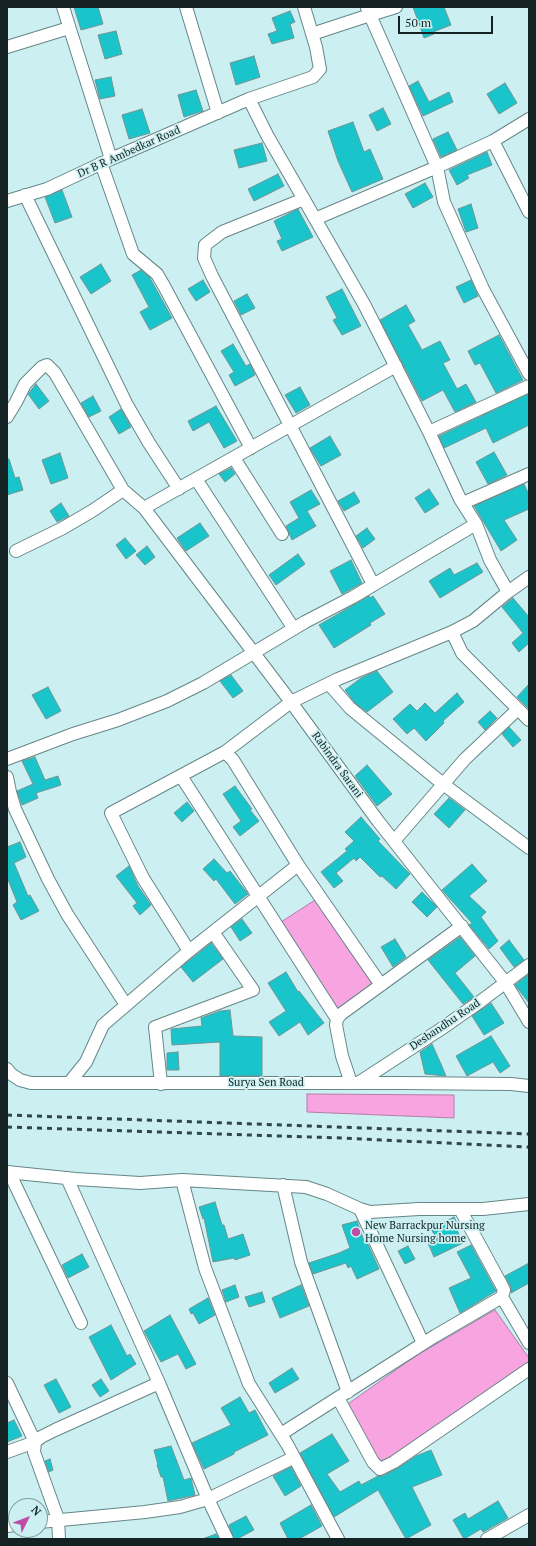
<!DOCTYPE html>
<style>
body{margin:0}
#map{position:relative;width:536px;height:1546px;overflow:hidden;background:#ccf0f1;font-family:"PT Serif",serif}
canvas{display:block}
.frame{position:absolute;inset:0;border:8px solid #152223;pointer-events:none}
.north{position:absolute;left:8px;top:1498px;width:40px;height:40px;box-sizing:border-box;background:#ccf0f1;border:1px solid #839e9f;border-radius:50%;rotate:48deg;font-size:11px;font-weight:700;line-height:16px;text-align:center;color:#152223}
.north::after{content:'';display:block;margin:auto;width:14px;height:18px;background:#bf4ca5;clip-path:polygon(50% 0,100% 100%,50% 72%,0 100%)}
.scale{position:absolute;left:398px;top:16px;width:95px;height:18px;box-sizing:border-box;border:2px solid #152223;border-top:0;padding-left:5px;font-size:12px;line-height:14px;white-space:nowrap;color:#152223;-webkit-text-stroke:3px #ccf0f1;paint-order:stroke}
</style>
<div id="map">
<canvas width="536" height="1546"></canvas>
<div class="frame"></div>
<div class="north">N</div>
<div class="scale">50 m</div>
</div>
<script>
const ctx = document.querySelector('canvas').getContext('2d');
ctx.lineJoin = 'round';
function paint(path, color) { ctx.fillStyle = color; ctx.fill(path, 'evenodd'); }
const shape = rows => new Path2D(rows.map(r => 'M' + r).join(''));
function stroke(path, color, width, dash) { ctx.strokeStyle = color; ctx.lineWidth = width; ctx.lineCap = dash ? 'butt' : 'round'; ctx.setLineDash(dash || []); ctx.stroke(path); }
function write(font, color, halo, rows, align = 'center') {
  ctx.font = font + ' "PT Serif",serif'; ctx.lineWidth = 3.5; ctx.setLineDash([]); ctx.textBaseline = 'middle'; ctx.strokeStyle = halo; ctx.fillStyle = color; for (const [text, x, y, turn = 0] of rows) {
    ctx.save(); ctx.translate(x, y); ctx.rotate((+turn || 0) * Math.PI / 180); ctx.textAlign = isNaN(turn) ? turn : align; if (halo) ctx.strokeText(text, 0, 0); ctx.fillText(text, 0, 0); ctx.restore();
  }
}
const water = shape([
 [315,900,373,985,337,1010,281,922,315,900],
 [307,1094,454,1095,454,1118,307,1112,307,1094],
 [495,1310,529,1358,529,1363,381,1463,345,1406,417,1355,495,1310]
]);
const building = shape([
 [74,7,98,7,103,24,81,30,74,7],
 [413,7,444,7,451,25,433,32,434,34,424,38,413,7],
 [290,11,295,22,290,24,294,38,272,44,268,34,277,31,272,18,290,11],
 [116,31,122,54,105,59,98,35,116,31],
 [254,56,260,77,236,85,230,63,254,56],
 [111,77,115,96,100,99,95,80,111,77],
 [418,81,429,102,449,92,453,102,423,116,409,86,418,81],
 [505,83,517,103,499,114,487,94,505,83],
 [196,90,203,111,184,117,178,95,196,90],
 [383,108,391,124,377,131,369,115,383,108],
 [142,109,150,133,129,139,122,115,142,109],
 [353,122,364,152,370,149,383,179,352,192,338,161,328,131,353,122],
 [448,132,457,150,441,157,433,139,448,132],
 [262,143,267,161,239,168,234,150,262,143],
 [487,152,492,165,467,175,469,178,457,185,449,170,487,152],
 [278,174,284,186,254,201,248,189,278,174],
 [425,183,433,197,413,208,405,194,425,183],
 [62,190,72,217,55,223,45,197,62,190],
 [471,204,478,228,466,232,458,209,471,204],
 [298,209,313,237,282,251,277,241,282,239,274,221,298,209],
 [101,264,111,281,91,294,80,277,101,264],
 [141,270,150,278,172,318,150,330,140,312,149,307,132,275,141,270],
 [203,280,210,292,196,301,188,289,203,280],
 [471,280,478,296,464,303,456,287,471,280],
 [342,289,361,326,342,335,333,320,337,318,326,297,342,289],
 [247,294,255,308,241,315,234,301,247,294],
 [406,305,415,321,408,325,422,350,440,341,450,360,443,363,457,389,466,384,476,402,455,412,443,390,422,401,380,320,406,305],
 [499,335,523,380,496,393,480,363,475,365,468,351,499,335],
 [233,344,246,366,250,364,255,375,235,386,229,375,234,372,221,351,233,344],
 [36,384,49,401,39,409,28,394,36,384],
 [300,387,310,405,296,413,285,395,300,387],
 [528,394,529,425,493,443,486,428,444,448,439,436,528,394],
 [93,396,101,411,89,417,81,403,93,396],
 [216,406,237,441,224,448,209,422,193,431,188,421,216,406],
 [121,409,131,427,119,434,109,417,121,409],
 [330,436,341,455,321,466,310,448,330,436],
 [494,452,507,475,488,484,476,462,494,452],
 [60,453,68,478,51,484,42,460,60,453],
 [7,459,9,459,15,478,19,477,23,490,7,495,7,459],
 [231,468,235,474,225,482,219,474,231,468],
 [524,484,529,495,529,509,504,520,517,540,501,551,474,506,524,484],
 [429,489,439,504,425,513,415,498,429,489],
 [311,490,320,504,307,511,316,526,292,540,286,526,299,518,290,502,311,490],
 [354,492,360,502,344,511,338,501,354,492],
 [61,503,69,516,57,522,50,511,61,503],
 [200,523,209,536,186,551,177,538,200,523],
 [367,528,375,539,363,548,356,536,367,528],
 [125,538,136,551,126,559,116,545,125,538],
 [147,546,155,557,145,565,136,555,147,546],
 [298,554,305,564,276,585,269,575,298,554],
 [351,560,362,583,342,594,330,571,351,560],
 [477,563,483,572,440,598,429,581,450,568,454,575,477,563],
 [369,596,370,598,373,596,385,614,370,623,371,625,334,648,319,625,369,596],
 [513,598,529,617,529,643,519,652,512,643,523,633,502,607,513,598],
 [377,671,393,692,367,712,355,703,345,690,361,678,377,671],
 [231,675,243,691,233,698,220,681,231,675],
 [529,684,529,709,517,697,529,684],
 [48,687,61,711,46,719,32,695,48,687],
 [457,693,464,702,443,721,444,723,426,741,414,728,407,734,393,719,410,704,417,711,425,703,435,713,457,693],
 [490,711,497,718,485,730,478,722,490,711],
 [509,727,521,740,513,747,502,734,509,727],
 [35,757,45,780,58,776,61,785,36,793,38,798,22,805,17,791,33,784,22,761,35,757],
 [367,765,392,794,377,806,355,776,367,765],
 [235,786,252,809,250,810,259,821,240,836,233,827,241,821,223,794,235,786],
 [449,798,465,810,449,828,434,814,449,798],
 [187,802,194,811,182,822,174,813,187,802],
 [361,817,380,839,378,841,410,874,396,889,382,876,380,877,360,857,356,861,354,858,336,873,343,881,334,888,321,872,347,851,345,849,354,841,345,832,361,817],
 [20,842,26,857,14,863,28,896,30,895,39,911,21,920,13,905,17,902,7,877,7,847,20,842],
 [214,859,227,873,230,871,248,894,235,904,216,879,214,881,203,869,214,859],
 [472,864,487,881,469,896,486,912,481,917,498,941,489,949,469,925,472,923,442,890,472,864],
 [129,866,138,886,151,905,140,915,133,906,137,903,116,876,129,866],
 [422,892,437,907,427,917,412,902,422,892],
 [242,919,252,933,240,941,231,927,242,919],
 [460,937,475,956,455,973,474,997,463,1004,428,960,460,937],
 [395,939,406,957,393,967,381,947,395,939],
 [509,940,524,960,514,967,500,948,509,940],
 [211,943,223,959,193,982,181,967,211,943],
 [286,972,298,992,299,991,324,1023,308,1035,300,1022,279,1036,269,1022,286,1011,268,983,286,972],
 [529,974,529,1003,515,985,529,974],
 [491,1003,504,1023,484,1035,472,1016,491,1003],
 [230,1010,233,1036,262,1037,262,1076,220,1076,220,1042,172,1045,171,1029,202,1026,201,1018,220,1011,230,1010],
 [491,1036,510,1066,500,1073,493,1062,467,1076,456,1056,491,1036],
 [432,1044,441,1064,446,1076,425,1074,420,1052,432,1044],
 [178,1052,179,1070,167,1070,167,1053,178,1052],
 [215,1202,222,1225,224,1225,228,1239,243,1234,250,1255,235,1260,234,1258,213,1262,204,1218,203,1219,199,1207,215,1202],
 [454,1217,459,1227,456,1228,463,1243,434,1257,428,1243,437,1239,431,1229,454,1217],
 [357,1221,364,1241,366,1240,379,1269,357,1279,351,1266,348,1268,346,1263,313,1274,309,1263,339,1253,350,1248,342,1225,357,1221],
 [471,1245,496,1291,460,1313,449,1288,471,1278,457,1252,471,1245],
 [408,1246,415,1259,405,1264,398,1251,408,1246],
 [82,1254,89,1267,68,1278,62,1265,82,1254],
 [529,1263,529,1283,511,1293,511,1287,505,1276,529,1263],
 [235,1285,239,1297,226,1302,222,1290,235,1285],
 [301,1285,309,1306,280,1318,272,1298,301,1285],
 [262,1292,265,1302,249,1307,245,1297,262,1292],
 [208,1298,215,1315,199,1324,193,1313,191,1314,189,1309,208,1298],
 [170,1315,196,1364,186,1369,178,1354,161,1362,144,1331,170,1315],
 [111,1325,127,1356,130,1354,136,1364,111,1380,89,1337,111,1325],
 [292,1368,299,1379,275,1393,269,1383,292,1368],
 [56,1379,71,1407,59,1413,44,1385,56,1379],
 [101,1379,109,1391,100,1397,92,1385,101,1379],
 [240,1397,249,1413,255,1410,268,1435,234,1452,234,1454,204,1469,192,1443,231,1425,221,1408,240,1397],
 [14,1420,22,1436,7,1442,7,1423,14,1420],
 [332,1434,349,1461,327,1474,340,1492,359,1481,361,1485,378,1476,383,1476,398,1468,416,1456,431,1450,442,1475,412,1487,431,1525,406,1539,378,1490,334,1517,300,1453,332,1434],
 [171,1446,184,1480,191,1478,195,1495,168,1501,163,1477,161,1477,157,1465,158,1465,154,1450,171,1446],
 [50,1459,53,1470,49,1472,45,1461,50,1459],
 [291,1467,301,1486,285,1496,273,1476,291,1467],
 [498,1501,508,1518,483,1532,481,1529,464,1539,453,1520,465,1513,468,1519,498,1501],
 [311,1505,322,1526,299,1539,288,1539,280,1523,311,1505],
 [246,1516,254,1530,237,1539,234,1539,229,1525,246,1516],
 [216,1534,219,1539,205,1539,205,1538,216,1534]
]);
const minor = shape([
 [63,7,111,159],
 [186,7,218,113],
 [367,8,370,15,396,7],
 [312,34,370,15,437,167,493,141,529,119],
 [7,47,69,28],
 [249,99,267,135,364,304,429,432,460,499,476,524,490,560,508,592],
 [493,141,529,212],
 [101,163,133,254,157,274,164,286,251,448],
 [25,195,127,405,149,443,179,489],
 [304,199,222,232,205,245,204,258,212,276,373,584],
 [7,201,47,189,111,159,249,99,313,77,320,69,316,47,304,7],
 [315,219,437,167,444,202,483,289,529,374],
 [7,417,16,402,25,384,42,367,47,365,55,373,123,490,144,508,396,366],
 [429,432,529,386],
 [234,458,282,534],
 [196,479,294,629],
 [463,503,529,474],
 [144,508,291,702,378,821,505,982,529,1022],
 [16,551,63,528,92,511,123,490],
 [529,577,508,592,473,621,452,632,462,653,529,720],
 [329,684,350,708,443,784,529,848],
 [225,752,291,702,338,679,452,632],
 [7,759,73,734,118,720,167,701,203,683,305,622,353,597,476,524],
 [181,776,337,1019],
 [7,777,10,792,15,809,48,879,67,914,126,1005],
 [394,841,465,759,518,709],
 [189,951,143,878,111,813,225,752,233,760,298,865,381,985],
 [7,1069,11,1074,20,1080,31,1083,401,1083,511,1084,529,1086],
 [69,1083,86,1062,103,1025,189,951,298,865],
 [351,1083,342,1056,336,1025,337,1019,341,1014,462,926],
 [358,1083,441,1029,481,1001,529,965],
 [161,1084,155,1027,253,990,213,932],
 [7,1172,76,1179,140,1183,182,1180,306,1187,327,1194,360,1209,370,1212,419,1209,483,1209,529,1204],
 [9,1172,81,1323],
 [67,1178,159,1383,208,1499,227,1539],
 [182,1180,205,1268,249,1384,287,1444,338,1539],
 [283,1185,301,1262,348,1392],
 [360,1209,423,1343],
 [502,1297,529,1343],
 [7,1383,35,1442,7,1452],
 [338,1398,373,1462,380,1469,394,1462,529,1369],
 [281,1434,435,1336,502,1297,504,1290,501,1284,460,1209],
 [40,1522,145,1512,180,1507,208,1499,293,1458],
 [7,1526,16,1525],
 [59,1539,58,1519,34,1452,35,1442,41,1437,55,1430,159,1383],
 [487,1539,529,1515]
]);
const rail = shape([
 [7,1115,529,1134],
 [7,1127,341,1138,529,1147]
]);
const markers = [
 [356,1232,5,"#bf4ca5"]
];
const streetNames = [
 ["Dr B R Ambedkar Road",129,152,-24],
 ["Rabindra Sarani",337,765,54],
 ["Desbandhu Road",445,1025,-34],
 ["Surya Sen Road",266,1083]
];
const poiNames = [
 ["New Barrackpur Nursing",365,1226],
 ["Home Nursing home",365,1239]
];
paint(water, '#f7a4e1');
stroke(water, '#b37da8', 1);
paint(building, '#19c4ca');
stroke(building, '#729495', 1);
stroke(minor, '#658687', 14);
stroke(minor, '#fff', 12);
stroke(rail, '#334445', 3, [5, 5]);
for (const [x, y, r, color] of markers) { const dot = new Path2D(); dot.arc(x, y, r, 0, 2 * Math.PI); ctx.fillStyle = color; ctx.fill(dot); stroke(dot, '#ccf0f1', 1.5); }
write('11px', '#152223', '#ccf0f1', streetNames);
write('11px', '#152223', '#ccf0f1', poiNames, 'left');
</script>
